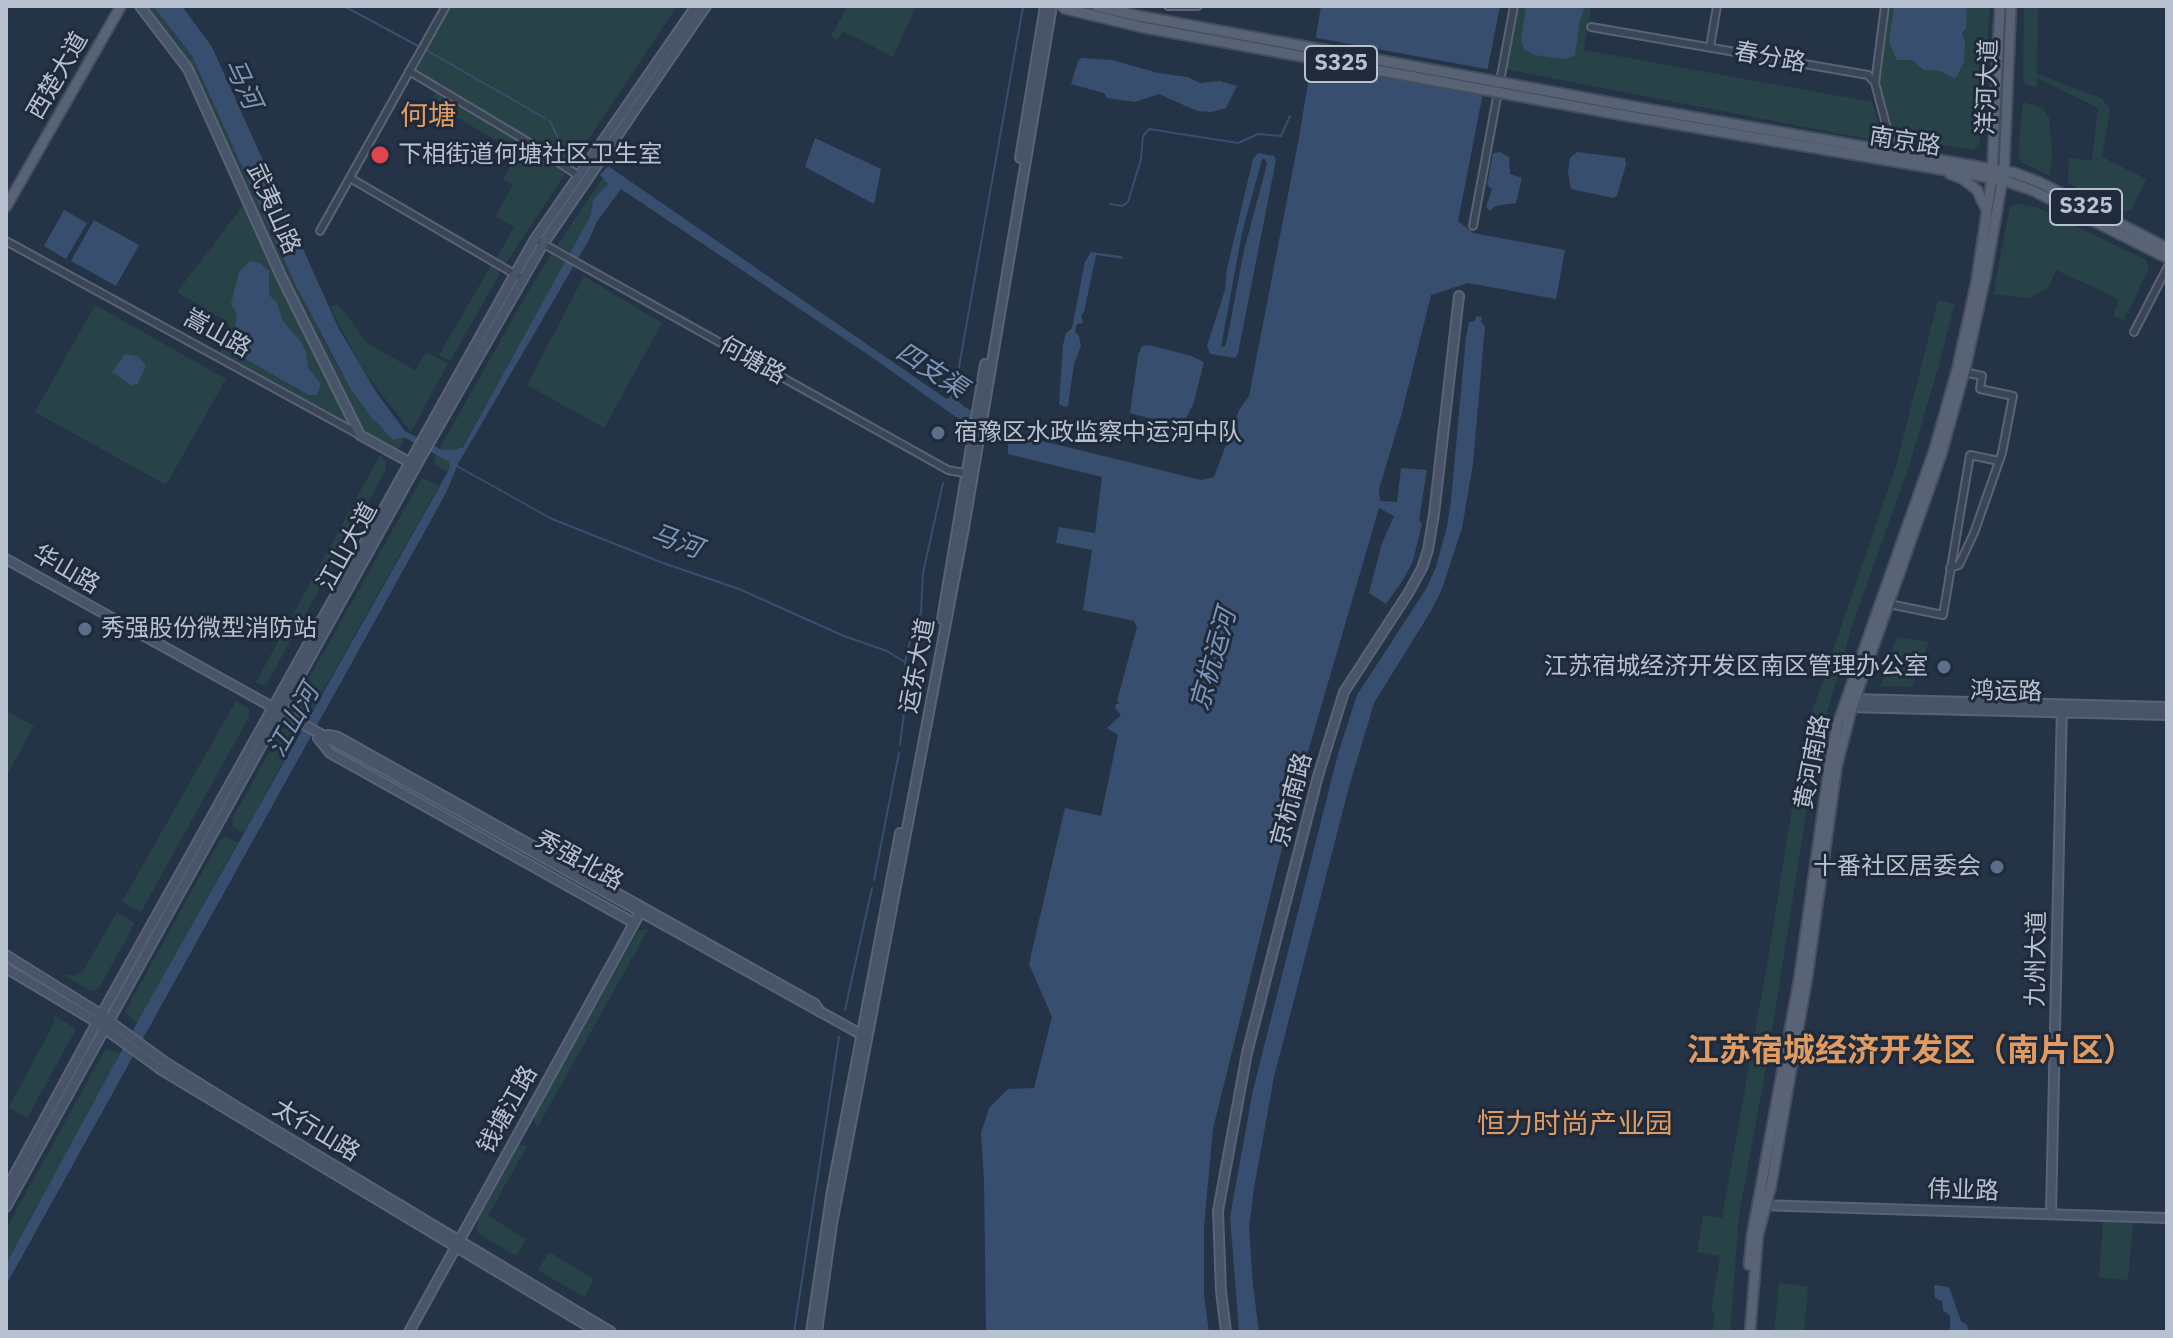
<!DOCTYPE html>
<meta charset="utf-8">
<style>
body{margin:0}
#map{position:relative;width:2173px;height:1338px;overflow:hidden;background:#253347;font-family:"IBM Plex Sans",sans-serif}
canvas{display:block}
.frame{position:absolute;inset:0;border:8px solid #b8c1cf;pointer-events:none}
</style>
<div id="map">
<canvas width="2173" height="1338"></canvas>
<div class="frame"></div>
</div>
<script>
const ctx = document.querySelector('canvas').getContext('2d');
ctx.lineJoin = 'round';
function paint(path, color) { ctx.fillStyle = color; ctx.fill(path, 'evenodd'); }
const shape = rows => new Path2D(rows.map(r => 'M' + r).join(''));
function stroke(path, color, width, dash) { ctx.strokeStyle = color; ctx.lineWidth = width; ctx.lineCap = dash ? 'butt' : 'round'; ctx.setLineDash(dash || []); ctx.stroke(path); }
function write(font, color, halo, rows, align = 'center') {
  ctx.font = font + ' "IBM Plex Sans","Noto Sans SC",sans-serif'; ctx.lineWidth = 6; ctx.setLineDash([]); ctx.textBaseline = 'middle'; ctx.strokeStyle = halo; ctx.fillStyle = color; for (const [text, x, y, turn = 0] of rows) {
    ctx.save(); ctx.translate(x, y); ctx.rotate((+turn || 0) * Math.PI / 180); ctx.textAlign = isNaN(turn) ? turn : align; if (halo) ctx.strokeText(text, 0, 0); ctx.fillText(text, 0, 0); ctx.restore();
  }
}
const green = shape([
 [143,6,153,6,192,56,295,284,333,358,350,388,380,428,405,438,398,450,395,451,370,437,361,427,313,340,193,71],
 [450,6,677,6,570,167,416,73,415,68],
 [848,6,916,6,893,57,843,31,837,40,831,36],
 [1516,6,1591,6,1584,50,1872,102,1882,135,1878,141,1504,69],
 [1888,6,1990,6,1979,144,1973,150,1899,137,1893,132,1879,79],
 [2024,6,2038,6,2037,74,2101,98,2110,109,2102,157,2146,179,2131,211,2123,211,2068,183,2069,158,2092,161,2098,108,2037,78,2037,88,2023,83],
 [437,90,557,165,565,174,504,266,496,259,514,227,495,216,513,185,503,179,517,152,430,102],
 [2023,102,2042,108,2049,117,2052,154,2050,176,2021,162,2018,156],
 [603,178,608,184,594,200,591,215,570,253,557,245],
 [244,204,348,424,220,353,231,331,227,322,177,292],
 [2019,204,2036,207,2146,260,2149,268,2124,320,2114,316,2119,299,2056,270,2049,287,2029,298,1993,294,2010,206],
 [553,252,567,261,448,472,435,465,434,458,529,290],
 [492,264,499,270,499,275,450,361,439,355],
 [584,276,662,323,604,428,527,385],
 [1938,300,1955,304,1937,371,1910,463,1853,623,1816,750,1768,1056,1739,1215,1730,1332,1712,1332,1715,1313,1711,1312,1720,1256,1697,1252,1703,1215,1722,1218,1769,954,1796,782,1811,715,1896,466],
 [338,304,368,344,415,370,426,352,448,363,411,432,363,370,330,307],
 [95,305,226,379,166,485,35,412],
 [380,455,386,462,386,470,267,683,263,685,256,682],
 [422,478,439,486,306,721,295,714,295,703],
 [1897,637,1929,642,1912,687,1880,686],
 [236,701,249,709,249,717,141,912,122,902],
 [6,711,34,726,9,771,6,770],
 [290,727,300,731,244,833,233,827,232,819,282,729],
 [226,837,238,842,138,1023,126,1014,127,1008,220,840],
 [117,912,135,923,99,988,91,991,62,974,74,976,83,971],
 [649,928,537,1128,533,1117,638,931],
 [52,1014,75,1028,75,1031,27,1118,9,1107,55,1021],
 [108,1049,121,1054,6,1264,6,1229,103,1053],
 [519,1145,527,1146,488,1216,526,1239,516,1256,479,1234,477,1230,478,1219],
 [2103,1221,2133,1222,2128,1280,2099,1277],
 [549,1252,594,1279,584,1297,538,1270],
 [1779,1283,1808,1287,1804,1332,1774,1332]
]);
const water = shape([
 [153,6,182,6,212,47,339,329,376,392,405,431,442,450,456,450,463,447,591,215,593,200,608,184,600,175,608,166,945,398,948,399,952,394,956,395,959,402,965,407,992,424,1010,433,1201,480,1214,477,1239,410,1249,396,1298,143,1321,6,1500,6,1458,221,1473,233,1565,250,1556,299,1468,283,1431,295,1401,416,1379,489,1380,501,1397,502,1401,468,1427,470,1419,520,1422,524,1413,561,1403,580,1386,604,1369,593,1382,543,1394,516,1379,508,1293,803,1213,1129,1204,1226,1204,1295,1209,1332,986,1332,984,1179,981,1133,989,1108,1008,1089,1034,1088,1052,1017,1029,964,1065,808,1101,816,1118,735,1107,728,1121,715,1115,708,1116,704,1120,704,1117,701,1137,627,1134,621,1083,610,1092,550,1056,543,1059,527,1095,533,1102,477,1008,454,1008,437,996,431,985,433,956,417,876,360,621,189,596,223,590,238,458,464,446,493,6,1285,6,1264,134,1028,450,468,449,462,404,437,393,440,371,417,350,388,295,284,192,56],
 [1526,6,1585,6,1580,20,1575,56,1564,59,1534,55,1524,49,1521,40],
 [1894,6,1967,6,1966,28,1962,33,1965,42,1964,62,1955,79,1940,71,1924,70,1912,60,1897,60,1889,42],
 [1082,58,1112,60,1158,73,1188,77,1200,83,1220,81,1237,86,1226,108,1211,112,1197,111,1159,94,1135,102,1107,98,1104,93,1071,84,1078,61],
 [815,138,881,169,874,204,805,167],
 [1500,152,1509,157,1510,174,1522,178,1516,203,1495,206,1490,211,1486,207,1492,189,1487,185,1493,153],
 [1577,152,1625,158,1626,164,1617,196,1613,198,1571,189,1568,172,1570,158],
 [1258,153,1274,156,1276,160,1238,353,1235,358,1210,354,1207,346,1225,290,1227,269,1253,159],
 [1262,159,1265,159,1267,164,1244,250,1227,340,1225,346,1221,347,1242,233],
 [64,210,87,223,66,259,44,246],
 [94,220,139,245,116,286,71,261],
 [1091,252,1121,256,1124,259,1096,255,1084,312,1081,315,1083,323,1077,324,1075,332,1079,336,1081,346,1074,364,1068,406,1065,407,1059,404,1063,345,1066,333,1072,328,1085,262],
 [250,261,260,263,269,271,269,295,277,303,283,321,301,342,306,352,308,368,321,384,317,395,309,395,237,354,234,334,237,314,231,304,239,272],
 [1476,316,1482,317,1481,322,1485,326,1473,464,1462,528,1442,589,1431,611,1374,703,1349,787,1274,1077,1254,1188,1249,1227,1253,1285,1259,1332,1239,1332,1230,1217,1253,1090,1338,754,1357,695,1426,589,1436,567,1447,527,1451,500,1466,337,1469,322,1475,321],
 [1149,345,1191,356,1204,362,1194,402,1182,427,1130,413,1138,356,1142,346],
 [125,354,138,356,146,366,137,385,134,384,132,386,112,372],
 [1934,1285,1949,1287,1961,1321,1967,1325,1969,1331,1950,1332,1950,1316,1943,1310,1942,1301,1935,1298]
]);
const pier = shape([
 [1312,37,1492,70,1487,95,1308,63]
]);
const stream = shape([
 [344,6,418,46],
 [426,50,545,118],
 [550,121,562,147,577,157],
 [1110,204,1122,206,1128,202,1141,159,1143,136,1149,129,1238,143,1258,134,1281,136,1290,116],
 [954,395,1023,7],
 [457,466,552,519,663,563,739,589,844,636,887,651,905,662],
 [907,682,905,662,913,628,921,613,923,573,943,483],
 [900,745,907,690],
 [874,880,899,753],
 [845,1010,872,888],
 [794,1332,839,1037]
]);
const street = shape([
 [1168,6,1198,6],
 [1591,27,1868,75,1875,83,1893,151],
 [1710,47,1717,6],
 [409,71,533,145,579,176],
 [1875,83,1885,6],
 [350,178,523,279],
 [1473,226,1514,6],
 [320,231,446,6],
 [6,241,360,435],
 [540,242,948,470,969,474],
 [2134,332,2167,268],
 [1950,568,1959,565,1974,533,2002,453,2013,396,1980,389,1982,376,1964,372],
 [1889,604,1943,615,1970,455,1999,461]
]);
const secondary = shape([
 [140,6,188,69,281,276,360,435,409,462],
 [1020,158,1045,6],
 [6,559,864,1036],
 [942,619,985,364],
 [1852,699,2167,707],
 [1848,707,2167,715],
 [328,735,338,737,815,1004,820,1012],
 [318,738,330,753,634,923],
 [6,955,94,1010,165,1062,237,1107,611,1332],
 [6,968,90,1018,160,1069,598,1332],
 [6,1190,101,1015,515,274,535,239,696,6],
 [1760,1205,2167,1218],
 [6,1207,416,466,543,244,706,6],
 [2051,1214,2062,705],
 [409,1332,642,909],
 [811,1332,832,1190,900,833],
 [817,1332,832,1224,964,528,1052,6],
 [1226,1332,1221,1291,1218,1211,1247,1053,1318,776,1344,692,1409,592,1422,568,1428,550,1434,514,1459,296]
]);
const primary = shape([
 [1624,105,2015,173,2039,182,2167,248],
 [1622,115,2003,180,2034,191,2167,258],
 [1950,174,1963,179,1977,190,1986,209],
 [6,207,121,6],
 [1749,1265,1752,1235,1799,980,1830,761,1837,726,1934,451,1957,370,1976,284,1992,177,2000,6],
 [1750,1332,1758,1235,1771,1186,1807,978,1837,765,1852,707,1941,455,1965,369,1986,274,2004,170,2011,6]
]);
const primaryBridge = shape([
 [1096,6,1139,16,1624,105],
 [1062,8,1141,27,1622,115]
]);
const markers = [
 [380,155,10,"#e0444e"],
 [938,433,8,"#5c6f8a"],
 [85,629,8,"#5c6f8a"],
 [1944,667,8,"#5c6f8a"],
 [1997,867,8,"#5c6f8a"]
];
const shields = [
 [1341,64,72],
 [2086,207,72]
];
const shieldNames = [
 ["S325",1341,64],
 ["S325",2086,207]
];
const streetNames = [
 ["春分路",1770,58,10],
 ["西楚大道",58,76,-60],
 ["洋河大道",1988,87,-88],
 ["南京路",1905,142,9],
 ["武夷山路",273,209,66],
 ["嵩山路",217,334,29],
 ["何塘路",752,361,29],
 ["江山大道",348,547,-61],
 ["华山路",66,570,30],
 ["运东大道",918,666,-79],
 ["鸿运路",2006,692,1],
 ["黄河南路",1813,762,-79],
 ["京杭南路",1292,800,-75],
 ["秀强北路",579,861,29],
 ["九州大道",2037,959,-89],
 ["钱塘江路",508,1110,-61],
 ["太行山路",316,1131,31],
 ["伟业路",1963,1191,2]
];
const poiNames = [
 ["下相街道何塘社区卫生室",398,155],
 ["宿豫区水政监察中运河中队",954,433],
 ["秀强股份微型消防站",101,629],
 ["江苏宿城经济开发区南区管理办公室",1928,667,"right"],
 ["十番社区居委会",1981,867,"right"]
];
const waterNames = [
 ["马河",242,84,65],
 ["四支渠",931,371,33],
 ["马河",676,542,20],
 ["京杭运河",1214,660,-74],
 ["江山河",294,721,-61]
];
const quarterNames = [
 ["何塘",428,117],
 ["恒力时尚产业园",1575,1125]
];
const districtNames = [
 ["江苏宿城经济开发区（南片区）",1911,1052]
];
paint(green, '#284348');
paint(water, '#384e6f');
paint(pier, '#253347');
stroke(stream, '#384e6f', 2);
stroke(street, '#596373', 10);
stroke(secondary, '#596373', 12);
stroke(primary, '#444e5f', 13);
stroke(street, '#3a4556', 6);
stroke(secondary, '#485469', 8);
stroke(primary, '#586476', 9);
stroke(primaryBridge, '#444e5f', 13, []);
stroke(primaryBridge, '#586476', 9);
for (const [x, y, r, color] of markers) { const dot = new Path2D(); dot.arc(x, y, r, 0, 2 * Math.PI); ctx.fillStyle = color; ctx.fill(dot); stroke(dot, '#1f2a3b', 3); }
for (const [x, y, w] of shields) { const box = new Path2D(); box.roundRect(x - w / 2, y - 18, w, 36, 6); ctx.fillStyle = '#1f2a3b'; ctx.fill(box); stroke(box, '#b8c1cf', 2); }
write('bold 22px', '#b8c1cf', null, shieldNames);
write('24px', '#b8c1cf', '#1f2a3b', streetNames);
write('24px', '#b8c1cf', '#1f2a3b', poiNames, 'left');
write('italic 26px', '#7d96b8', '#1f2a3b', waterNames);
write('28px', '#e09b62', '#1f2a3b', quarterNames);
write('bold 32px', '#e09b62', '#1f2a3b', districtNames);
</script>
